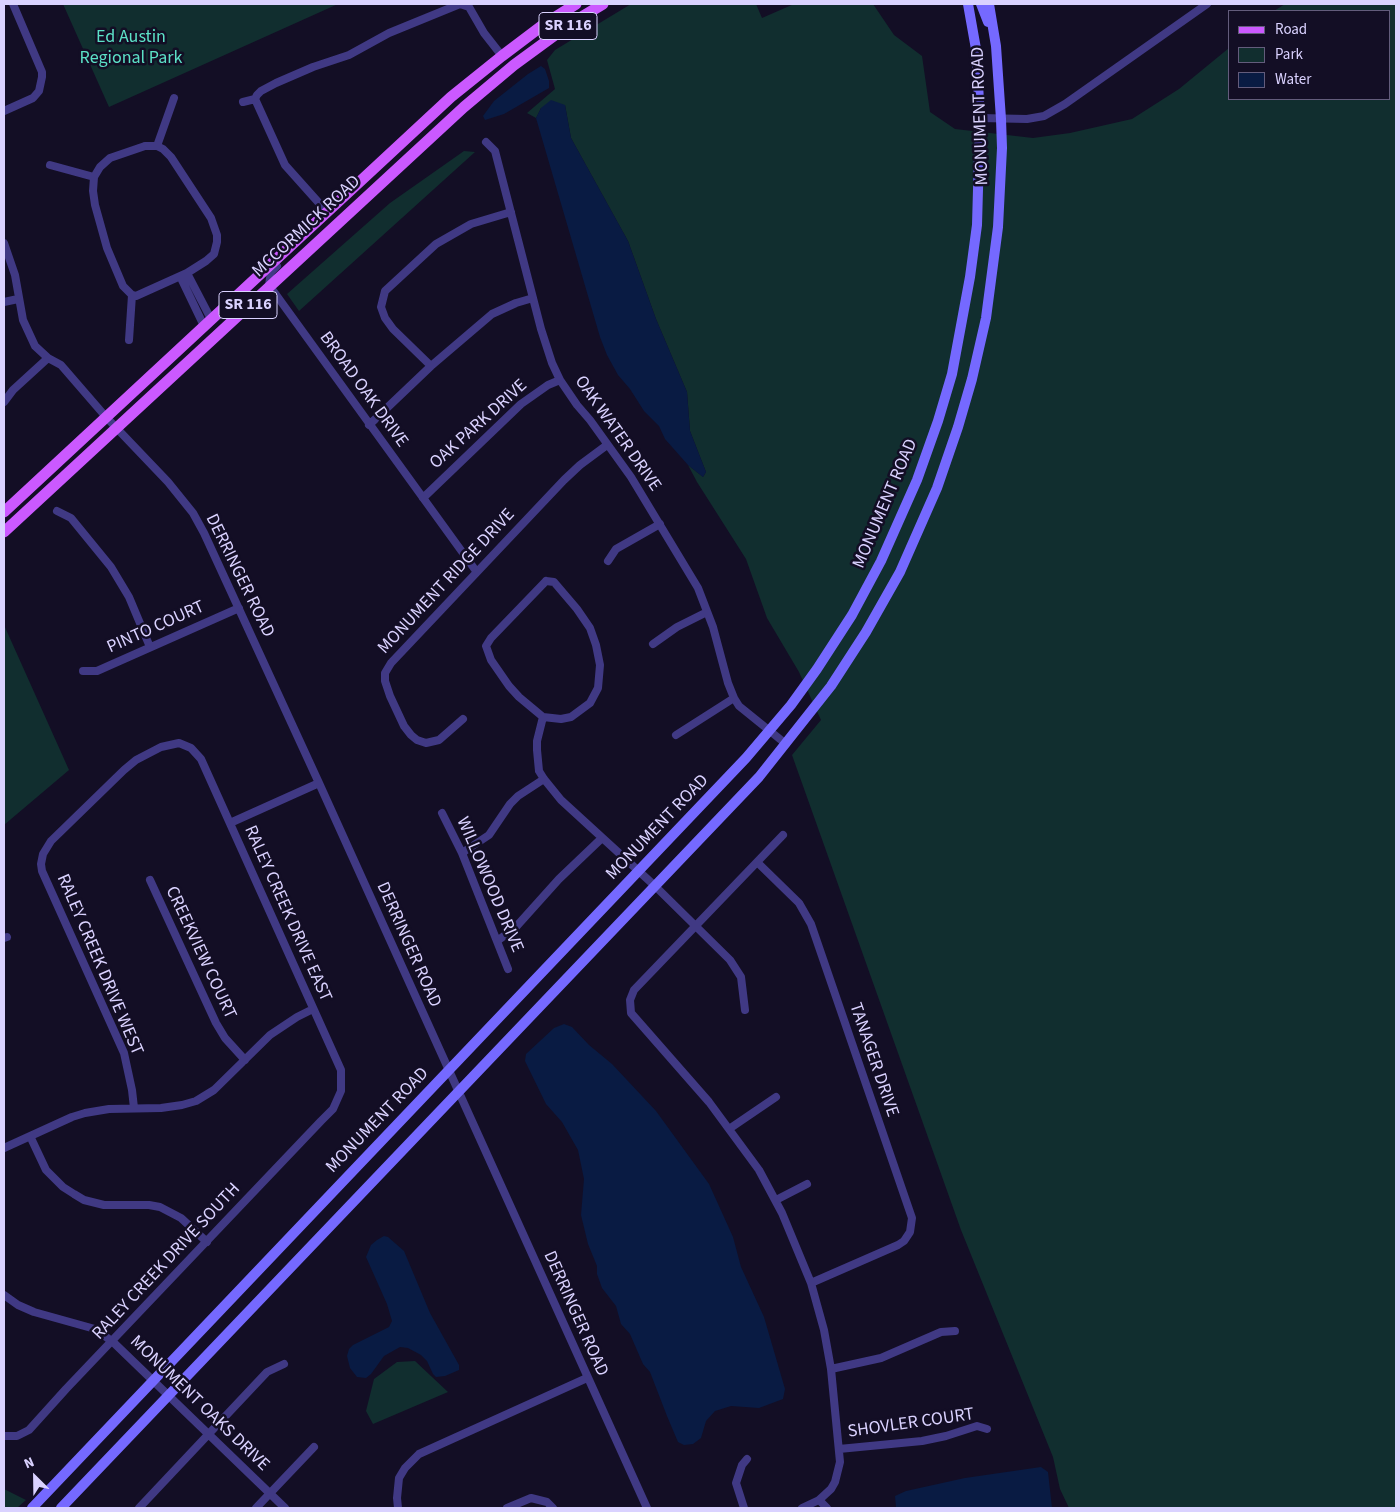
<!DOCTYPE html>
<style>
body{margin:0}
#map{position:relative;width:1400px;height:1512px;overflow:hidden;background:#130e25;font-family:"Source Sans 3",sans-serif}
canvas{display:block}
.frame{position:absolute;inset:0;border:5px solid #dad2ff;pointer-events:none}
.legend{position:absolute;left:1228px;top:10px;width:162px;height:90px;box-sizing:border-box;background:#130e25;border:1px solid #635c7c;margin:0;padding:6px 9px;list-style:none;font-size:15px;color:#dad2ff}
.legend li{display:flex;align-items:center;gap:10px;height:25px}
.legend b{width:25px;border:1px solid #635c7c}
.north{position:absolute;left:10px;top:1452px;width:50px;height:50px;-webkit-text-stroke:4px #130e25;paint-order:stroke;rotate:337deg;font-size:14px;font-weight:700;line-height:20px;text-align:center;color:#dad2ff}
.north::after{content:'';display:block;margin:auto;width:18px;height:22px;background:#dad2ff;clip-path:polygon(50% 0,100% 100%,50% 72%,0 100%)}
</style>
<div id="map">
<canvas width="1400" height="1512"></canvas>
<div class="frame"></div>
<ul class="legend">
<li><b style="height:6px;background:#cb59ff"></b>Road</li>
<li><b style="height:14px;background:#112e2f"></b>Park</li>
<li><b style="height:14px;background:#091b43"></b>Water</li>
</ul>
<div class="north">N</div>
</div>
<script>
const ctx = document.querySelector('canvas').getContext('2d');
ctx.lineJoin = 'round';
function paint(path, color) { ctx.fillStyle = color; ctx.fill(path, 'evenodd'); }
const shape = rows => new Path2D(rows.map(r => 'M' + r).join(''));
function stroke(path, color, width, dash) { ctx.strokeStyle = color; ctx.lineWidth = width; ctx.lineCap = dash ? 'butt' : 'round'; ctx.setLineDash(dash || []); ctx.stroke(path); }
function write(font, color, halo, rows, align = 'center') {
  ctx.font = font + ' "Source Sans 3",sans-serif'; ctx.lineWidth = 5; ctx.setLineDash([]); ctx.textBaseline = 'middle'; ctx.strokeStyle = halo; ctx.fillStyle = color; for (const [text, x, y, turn = 0] of rows) {
    ctx.save(); ctx.translate(x, y); ctx.rotate((+turn || 0) * Math.PI / 180); ctx.textAlign = isNaN(turn) ? turn : align; if (halo) ctx.strokeText(text, 0, 0); ctx.fillText(text, 0, 0); ctx.restore();
  }
}
const green = shape([
 [63,4,338,4,109,107],
 [631,4,756,4,762,18,794,4,873,4,894,35,922,56,930,112,955,129,1033,138,1070,133,1132,119,1179,89,1229,48,1229,99,1389,99,1389,11,1274,11,1285,4,1396,4,1396,1508,1069,1508,1060,1489,1053,1457,961,1230,792,755,821,720,799,672,767,618,746,559,697,482,688,465,703,477,706,472,690,431,687,392,656,319,628,241,571,138,565,105,541,108,536,118,527,113,555,89,547,60,555,50],
 [464,151,475,152,299,311,287,294,390,203],
 [4,625,69,770,4,825],
 [415,1361,448,1392,373,1424,366,1411,374,1379,397,1362],
 [4,1489,26,1500,17,1508,4,1508]
]);
const water = shape([
 [541,66,545,69,549,81,549,88,504,114,485,120,483,116,494,101,528,74],
 [551,100,565,105,571,138,628,241,656,319,687,392,690,431,706,472,703,477,688,465,665,439,659,426,644,411,630,389,618,375,607,355,600,337,536,118,541,108],
 [564,1024,572,1027,589,1045,612,1064,656,1111,709,1184,733,1237,741,1267,764,1317,785,1389,783,1399,759,1408,731,1406,715,1411,706,1421,701,1438,693,1444,684,1445,678,1442,667,1416,650,1372,643,1364,630,1334,621,1324,616,1306,602,1288,597,1274,597,1266,588,1244,581,1215,584,1179,578,1150,562,1122,546,1104,525,1061,526,1054,554,1028],
 [384,1236,388,1237,404,1251,430,1313,459,1365,459,1370,445,1376,436,1377,433,1374,427,1361,421,1355,408,1348,400,1347,384,1356,371,1374,366,1378,357,1377,350,1368,347,1356,349,1349,353,1345,389,1327,392,1321,387,1304,366,1257,371,1245,377,1240],
 [1041,1467,1048,1472,1052,1508,896,1507,895,1496,906,1491,965,1478]
]);
const minor = shape([
 [255,99,257,95,261,91,276,83,313,67,349,55,389,33,460,4,469,7,484,33,502,56],
 [255,99,285,165,327,212],
 [243,102,255,99],
 [4,111,33,98,39,91,42,77,42,72,13,4],
 [980,118,1027,119,1044,116,1065,104,1207,4],
 [486,142,495,151,541,329,552,363,560,380,577,405,590,420,631,477,698,588,713,627,728,683,734,698,739,706,786,744],
 [145,146,157,146,163,149,171,157,211,218,217,235,217,242,214,254,206,261,187,273,136,296,132,295,123,286,107,248,95,205,93,191,94,177,100,167,110,158,145,146],
 [157,146,174,98],
 [50,165,94,177],
 [4,243,15,275,23,320,35,346,48,358,61,365,106,417,168,482,193,513,204,533,319,783,647,1508],
 [277,266,271,272,269,285,476,571],
 [187,273,211,319],
 [180,276,204,326],
 [4,302,18,299],
 [129,340,132,295],
 [431,366,393,329,385,318,381,307,385,291,436,244,471,224,511,212],
 [4,402,13,390,48,358],
 [369,425,431,366,492,314,516,303,533,298],
 [423,498,521,404,548,385,560,380],
 [57,511,71,518,111,567,129,597,150,647],
 [608,561,616,549,660,524],
 [546,581,554,582,577,609,590,628,596,645,600,665,598,688,590,703,571,717,561,719,543,717,519,697,509,686,491,660,486,646,491,638,546,581],
 [653,644,677,627,707,612],
 [83,671,97,671,239,608],
 [543,717,537,741,537,750,539,771,544,779,561,800,655,886,730,960,741,977,745,1010],
 [463,719,439,740,426,743,417,740,411,735,404,726,390,696,385,681,385,673,391,663,564,480,580,465,607,445],
 [676,735,734,698],
 [442,813,462,853,508,969],
 [230,823,319,783],
 [783,835,634,990,630,1000,631,1013,709,1102,759,1170,782,1213,811,1283,824,1330,831,1369,840,1462,835,1482,831,1489,819,1500,802,1508],
 [462,853,489,835,510,804,518,796,544,779],
 [757,862,799,903,811,924,912,1218,910,1232,904,1241,898,1245,811,1283],
 [150,880,216,1023,225,1038,245,1060],
 [4,938,7,937],
 [497,941,515,928,559,879,602,838],
 [729,1129,776,1097],
 [30,1136,46,1170,63,1187,74,1194,84,1200,104,1205,149,1205,160,1207,181,1218,207,1242],
 [4,1148,72,1117,85,1113,109,1109,161,1108,182,1105,196,1101,214,1090,270,1035,297,1017,313,1009],
 [776,1200,807,1184],
 [4,1295,18,1305,34,1312,95,1329,113,1342,285,1508],
 [831,1369,881,1358,941,1332,955,1331],
 [4,1436,17,1436,29,1430,66,1389,321,1121,333,1109,341,1091,341,1070,201,759,191,748,179,743,161,747,136,760,124,770,51,841,43,854,41,864,42,871,124,1053,132,1090,134,1108],
 [839,1449,922,1441,946,1436,977,1426,987,1429],
 [819,1500,827,1508],
 [139,1508,267,1372,284,1364],
 [256,1508,314,1447],
 [398,1508,397,1498,399,1478,405,1468,419,1454,587,1378],
 [507,1508,531,1498,547,1502,553,1508],
 [744,1508,736,1483,742,1465,747,1459]
]);
const secondary = shape([
 [981,4,988,22],
 [32,1508,746,758,791,705,817,669,852,615,881,561,917,480,938,421,952,374,970,277,977,225,980,118,976,49,968,4],
 [61,1508,759,777,831,686,866,632,900,572,937,488,958,427,972,379,986,318,998,227,1002,148,1001,119,996,46,989,4]
]);
const primary = shape([
 [4,512,451,97,502,56,543,25,576,4],
 [4,532,464,107,514,65,570,24,603,4]
]);
const shields = [
 [568,26,58],
 [248,305,58]
];
const shieldNames = [
 ["SR 116",568,26],
 ["SR 116",248,305]
];
const parkNames = [
 ["Ed Austin",131,38],
 ["Regional Park",131,59]
];
const streetNames = [
 ["MONUMENT ROAD",981,116,-92],
 ["MCCORMICK ROAD",307,227,-43],
 ["BROAD OAK DRIVE",363,390,54],
 ["OAK PARK DRIVE",479,425,-42],
 ["OAK WATER DRIVE",617,434,55],
 ["MONUMENT ROAD",886,504,-67],
 ["DERRINGER ROAD",239,576,64],
 ["MONUMENT RIDGE DRIVE",447,582,-47],
 ["PINTO COURT",156,628,-24],
 ["MONUMENT ROAD",658,828,-46],
 ["WILLOWOOD DRIVE",489,885,67],
 ["RALEY CREEK DRIVE EAST",287,914,66],
 ["DERRINGER ROAD",408,945,66],
 ["CREEKVIEW COURT",200,953,65],
 ["RALEY CREEK DRIVE WEST",99,965,67],
 ["TANAGER DRIVE",873,1060,71],
 ["MONUMENT ROAD",378,1121,-46],
 ["RALEY CREEK DRIVE SOUTH",167,1262,-47],
 ["DERRINGER ROAD",575,1314,66],
 ["MONUMENT OAKS DRIVE",199,1404,44],
 ["SHOVLER COURT",911,1424,-8]
];
paint(green, '#112e2f');
paint(water, '#091b43');
stroke(minor, '#403984', 8);
stroke(secondary, '#7569ff', 10);
stroke(primary, '#cb59ff', 11);
for (const [x, y, w] of shields) { const box = new Path2D(); box.roundRect(x - w / 2, y - 13.5, w, 27, 4); ctx.fillStyle = '#130e25'; ctx.fill(box); stroke(box, '#dad2ff', 1); }
write('bold 16px', '#dad2ff', null, shieldNames);
write('18px', '#5ce1c7', '#130e25', parkNames);
write('18px', '#dad2ff', '#130e25', streetNames);
</script>
